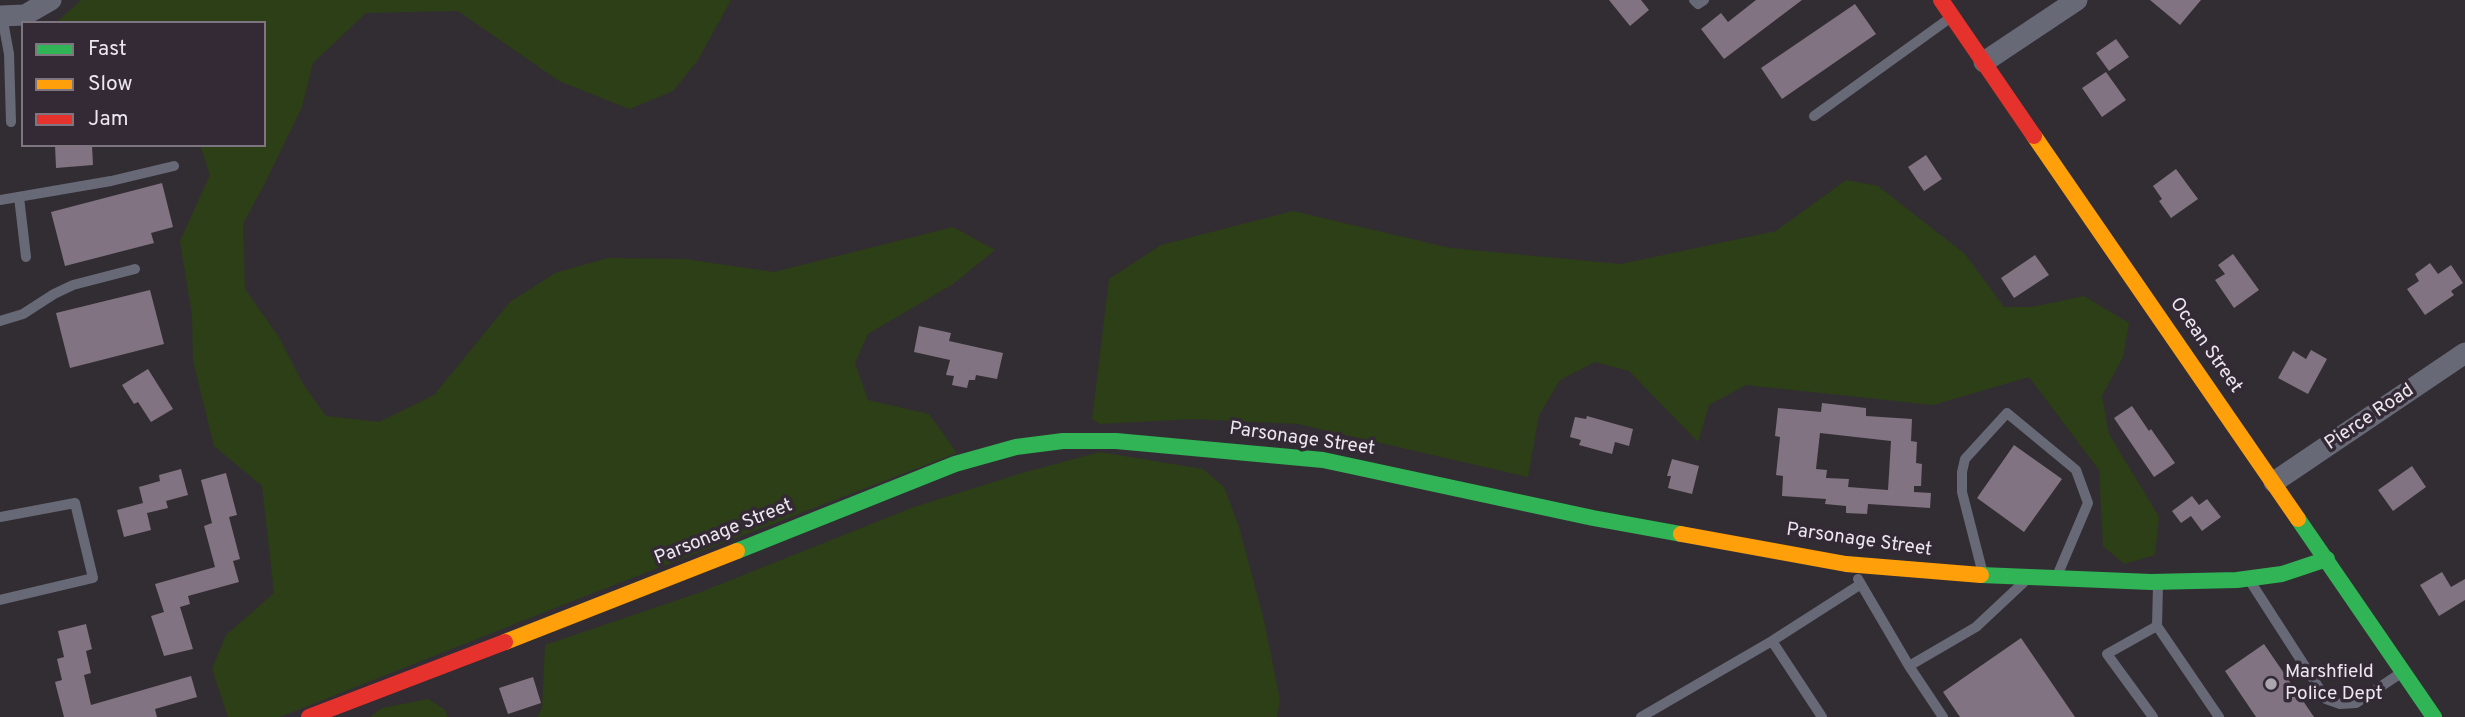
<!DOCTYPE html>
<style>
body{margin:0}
#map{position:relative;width:2465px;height:717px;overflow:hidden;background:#322d33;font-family:Overpass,sans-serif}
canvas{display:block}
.legend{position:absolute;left:21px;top:21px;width:245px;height:126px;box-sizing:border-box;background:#332a36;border:2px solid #7d7580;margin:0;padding:9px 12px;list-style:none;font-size:21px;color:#ece6ee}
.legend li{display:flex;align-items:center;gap:14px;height:35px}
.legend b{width:35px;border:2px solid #7d7580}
</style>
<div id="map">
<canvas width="2465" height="717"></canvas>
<ul class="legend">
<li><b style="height:9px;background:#30b455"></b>Fast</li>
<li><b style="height:9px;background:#ff9f0a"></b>Slow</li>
<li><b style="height:9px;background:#e5322d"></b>Jam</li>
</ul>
</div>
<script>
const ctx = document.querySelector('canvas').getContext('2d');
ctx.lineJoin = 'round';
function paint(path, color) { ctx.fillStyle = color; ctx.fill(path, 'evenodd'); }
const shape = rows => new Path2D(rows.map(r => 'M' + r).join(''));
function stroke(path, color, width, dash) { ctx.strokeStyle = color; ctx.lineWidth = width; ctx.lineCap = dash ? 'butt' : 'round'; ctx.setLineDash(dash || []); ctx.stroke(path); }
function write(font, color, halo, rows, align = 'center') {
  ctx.font = font + ' Overpass,sans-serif'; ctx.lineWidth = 7; ctx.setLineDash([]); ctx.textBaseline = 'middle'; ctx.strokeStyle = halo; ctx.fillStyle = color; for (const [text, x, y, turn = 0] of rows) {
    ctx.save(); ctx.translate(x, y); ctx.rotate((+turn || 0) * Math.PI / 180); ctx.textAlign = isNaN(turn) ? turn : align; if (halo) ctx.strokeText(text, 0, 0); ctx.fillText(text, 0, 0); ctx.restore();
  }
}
const green = shape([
 [81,0,731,0,698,60,673,91,629,109,559,81,458,11,366,13,313,63,302,107,265,183,243,224,245,289,279,337,303,384,326,416,379,422,434,395,510,302,555,273,608,258,685,259,774,272,953,227,995,250,953,284,868,334,855,363,868,400,929,414,957,453,588,595,280,717,228,717,212,669,226,635,274,593,262,486,214,446,193,361,192,315,180,241,210,175,200,145,264,145,264,23,56,23],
 [1846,180,1878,186,1965,254,2004,307,2032,307,2084,296,2129,323,2123,357,2102,396,2109,434,2159,517,2155,555,2124,564,2103,546,2099,470,2029,377,1933,405,1746,385,1709,405,1698,442,1629,371,1595,362,1560,380,1539,415,1528,477,1298,424,1192,419,1100,424,1092,419,1109,279,1161,245,1293,211,1450,248,1621,264,1776,231],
 [1100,452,1203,469,1224,487,1239,527,1264,620,1280,700,1277,717,537,717,542,708,545,645,698,593,914,507,1022,473],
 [428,699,444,709,448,717,370,717,382,708]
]);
const building = shape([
 [1609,0,1641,0,1649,10,1630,26],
 [1756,0,1802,0,1724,59,1701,29,1721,13,1728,22],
 [2150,0,2201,0,2180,25],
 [1855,4,1876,34,1782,99,1761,68],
 [2116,39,2129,57,2109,71,2096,53],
 [2106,72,2126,100,2102,117,2082,88],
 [55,145,92,145,93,165,56,168],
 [1926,155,1942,179,1924,191,1908,167],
 [2176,169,2198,199,2171,218,2159,201,2162,199,2153,186],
 [162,183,173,227,151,233,154,243,65,266,51,212],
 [2233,254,2259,290,2234,308,2215,280,2225,274,2218,265],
 [2035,255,2049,275,2014,298,2001,278],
 [2430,263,2438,274,2451,265,2463,283,2451,291,2454,295,2425,315,2407,289,2419,281,2415,274],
 [150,290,164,344,70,368,56,313],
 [919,326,951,333,949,341,1003,353,997,379,976,375,975,380,969,380,967,388,952,385,954,376,946,375,950,360,914,352],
 [2311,350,2327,359,2308,394,2278,378,2293,351,2306,359],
 [148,369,173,409,151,422,138,402,134,404,122,385],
 [1822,403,1866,408,1866,416,1912,419,1911,441,1917,442,1916,463,1922,464,1921,486,1914,486,1914,492,1931,493,1930,508,1868,504,1867,514,1846,513,1846,506,1825,504,1826,499,1782,496,1783,476,1776,475,1780,437,1775,436,1778,408,1821,412],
 [1820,433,1891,441,1888,490,1848,487,1849,479,1826,478,1827,470,1816,469],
 [2132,406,2149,431,2151,429,2175,463,2154,477,2114,418],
 [1587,416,1633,429,1629,446,1615,442,1612,454,1579,445,1581,440,1570,437,1575,417,1586,419],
 [2014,445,2062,479,2024,532,1977,498],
 [1672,459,1699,466,1692,494,1668,488,1671,476,1667,476],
 [2412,466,2426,487,2393,511,2378,490],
 [181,469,188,495,166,501,168,508,147,513,151,530,124,537,117,510,143,503,139,487,160,481,159,475],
 [226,473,237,515,229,517,240,559,233,561,239,582,188,596,190,604,180,607,193,649,164,656,151,616,164,612,155,584,215,567,204,526,212,523,201,480],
 [2192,496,2199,505,2207,499,2221,517,2202,531,2191,516,2181,523,2172,511],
 [2442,572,2451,587,2465,579,2465,600,2439,616,2420,585],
 [86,624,92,649,86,651,91,673,84,675,91,705,191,676,197,697,155,709,157,717,64,717,55,682,62,680,57,659,64,657,58,631],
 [2021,638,2075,717,1960,717,1943,692],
 [2264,644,2314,717,2256,717,2225,671],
 [533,677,541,703,508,714,499,688]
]);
const lane = shape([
 [1694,0,1698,4,1704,0],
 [2,16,9,54,11,122],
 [1814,116,1950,18],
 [19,197,26,257],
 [0,200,111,181,174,166],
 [0,321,23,314,54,294,73,285,135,269],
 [0,517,75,503,93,578,0,600],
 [1983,574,1962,492,1962,472,1965,459,2007,413,2076,470,2088,503,2057,576],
 [1858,579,1909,666],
 [2250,581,2326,699,2340,704,2356,703,2401,673],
 [2158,585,2157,626,2219,717],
 [1641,717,1772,641],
 [1822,717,1772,641,1861,584],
 [1943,717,1909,666,1976,627,2024,582],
 [2153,717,2107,654,2157,626]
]);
const street = shape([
 [0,16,25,15,51,0],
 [1984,62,2077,0],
 [2274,482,2465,353]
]);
const fast = shape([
 [2298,519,2434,717],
 [737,551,955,464,1016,447,1063,441,1116,441,1323,460,1593,518,1681,534],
 [1981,575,2151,582,2237,580,2282,574,2327,559]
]);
const slow = shape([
 [2034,136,2298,519],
 [1681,534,1846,564,1981,575],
 [505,642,737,551]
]);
const jam = shape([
 [1941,0,2034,136],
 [309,717,505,642]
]);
const markers = [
 [2271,684,7,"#aba5ad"]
];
const streetNames = [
 ["Ocean Street",2205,346,55],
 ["Pierce Road",2370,418,-34],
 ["Parsonage Street",1302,440,8],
 ["Parsonage Street",724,533,-22],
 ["Parsonage Street",1859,541,8]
];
const poiNames = [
 ["Marshfield",2285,673],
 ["Police Dept",2285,695]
];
paint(green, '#2c3f16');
paint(building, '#817381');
stroke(lane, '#686977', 10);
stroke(street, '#686977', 21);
stroke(fast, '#30b455', 16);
stroke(slow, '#ff9f0a', 16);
stroke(jam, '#e5322d', 16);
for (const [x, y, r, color] of markers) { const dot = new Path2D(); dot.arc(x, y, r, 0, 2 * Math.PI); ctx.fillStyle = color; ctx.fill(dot); stroke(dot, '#332a36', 2.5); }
write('19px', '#ece6ee', '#332a36', streetNames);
write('19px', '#ece6ee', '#332a36', poiNames, 'left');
</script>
